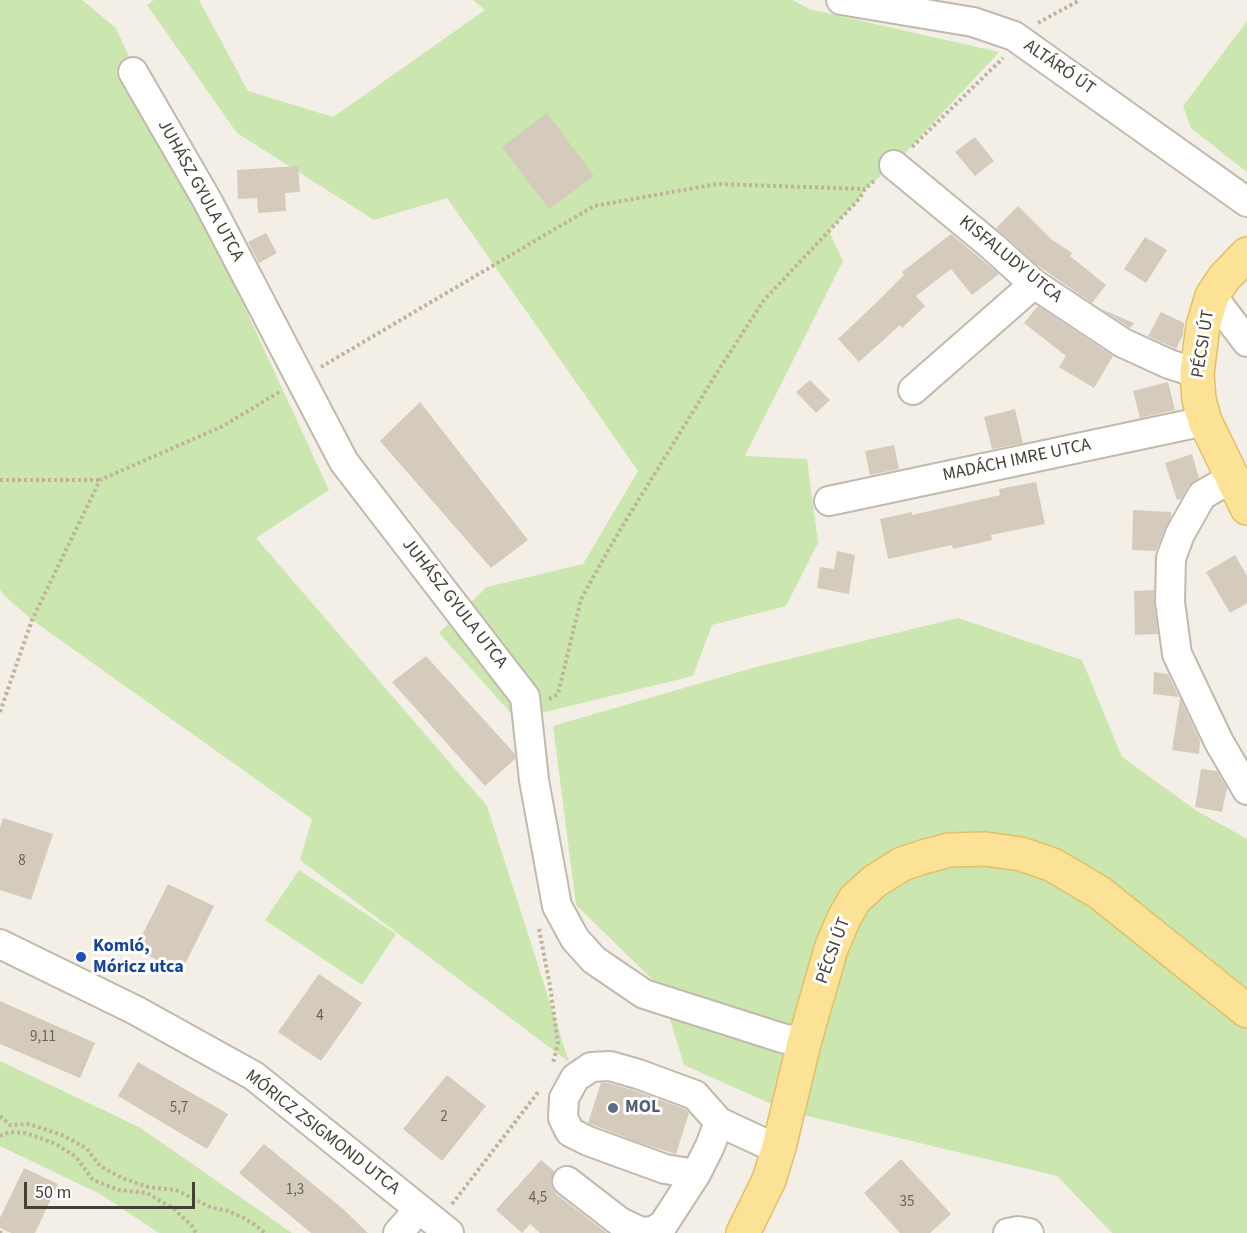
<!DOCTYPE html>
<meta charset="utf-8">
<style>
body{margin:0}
#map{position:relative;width:1247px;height:1233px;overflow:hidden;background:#f3efe6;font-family:"Source Sans 3",sans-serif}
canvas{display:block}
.scale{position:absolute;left:24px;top:1182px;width:171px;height:27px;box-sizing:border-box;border:3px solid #454036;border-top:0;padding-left:8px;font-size:18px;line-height:21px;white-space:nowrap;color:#454036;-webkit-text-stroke:4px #fff;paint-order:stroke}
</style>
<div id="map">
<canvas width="1247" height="1233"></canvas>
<div class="scale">50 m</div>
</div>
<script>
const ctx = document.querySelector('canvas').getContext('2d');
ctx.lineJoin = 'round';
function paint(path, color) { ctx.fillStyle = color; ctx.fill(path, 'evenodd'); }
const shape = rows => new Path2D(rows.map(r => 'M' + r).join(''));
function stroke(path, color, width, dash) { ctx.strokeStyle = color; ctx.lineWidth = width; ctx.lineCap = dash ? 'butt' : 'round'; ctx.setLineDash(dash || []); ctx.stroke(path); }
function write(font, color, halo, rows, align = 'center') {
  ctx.font = font + ' "Source Sans 3",sans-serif'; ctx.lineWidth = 6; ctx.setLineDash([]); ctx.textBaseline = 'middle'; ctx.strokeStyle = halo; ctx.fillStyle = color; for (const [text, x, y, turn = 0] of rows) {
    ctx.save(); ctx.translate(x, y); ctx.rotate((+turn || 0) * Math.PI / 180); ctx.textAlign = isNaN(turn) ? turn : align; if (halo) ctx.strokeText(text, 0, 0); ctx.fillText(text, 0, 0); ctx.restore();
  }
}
const green = shape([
 [0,0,82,0,116,28,329,490,256,538,487,806,569,1062,300,860,312,819,32,620,5,596,0,590],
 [154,0,199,0,248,91,333,117,485,10,473,0,793,0,809,9,999,52,894,165,865,189,859,199,829,231,843,261,745,456,807,459,818,543,786,606,712,625,693,676,516,719,439,633,487,587,583,564,638,471,447,198,374,220,237,133,147,5],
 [1247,21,1247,172,1191,128,1183,106],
 [958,618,1082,660,1122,757,1197,811,1247,839,1247,989,1237,1020,1247,1026,1247,1233,1112,1233,1057,1176,787,1111,684,1065,660,987,576,905,553,726,756,667],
 [299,870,396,934,362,985,265,920],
 [0,1061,139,1127,292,1233,159,1233,100,1194,0,1146]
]);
const building = shape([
 [547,113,594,176,549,209,502,147],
 [975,137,994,161,975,176,955,152],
 [298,166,300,192,285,193,286,211,258,213,257,198,238,199,237,170],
 [1018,206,1051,239,1072,253,1070,256,1106,285,1092,303,1037,265,996,228],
 [266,233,277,253,259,263,248,242],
 [951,234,999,274,972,295,951,269,916,296,925,306,902,328,900,325,859,362,838,339,877,302,904,275,902,272],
 [1145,237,1167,250,1146,283,1124,269],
 [1038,306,1113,356,1094,388,1059,367,1066,356,1024,323],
 [1101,309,1134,323,1130,328],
 [1161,312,1184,323,1183,335,1176,349,1148,336],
 [810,380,830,400,816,413,796,392],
 [1168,382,1175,410,1140,418,1133,391],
 [420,402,528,540,491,568,380,441],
 [1015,409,1023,443,992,449,984,417],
 [894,445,899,469,870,475,865,451],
 [1192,454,1199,478,1188,486,1181,499,1177,500,1165,463],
 [1036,482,1045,524,991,535,992,540,953,549,952,545,888,559,880,519,912,512,912,515,1000,495,999,489],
 [1133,510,1171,512,1171,517,1165,528,1156,551,1132,550],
 [837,551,855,555,849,594,817,588,820,567,834,569],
 [1235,555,1247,576,1247,603,1230,613,1206,572],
 [1154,590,1154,604,1158,634,1135,635,1134,591],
 [426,656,515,754,515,759,485,786,392,682],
 [1154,672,1168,674,1179,697,1153,694],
 [1180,698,1200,741,1199,754,1172,750],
 [1201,769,1217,771,1227,788,1222,812,1195,807],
 [3,818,53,834,31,900,0,890,0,828],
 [168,884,214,906,181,972,135,949],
 [319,974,362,1003,321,1061,278,1032],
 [0,1001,95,1043,80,1078,0,1044],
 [138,1062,228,1114,207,1149,118,1096],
 [447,1075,486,1106,442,1161,403,1129],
 [601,1083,608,1083,633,1090,685,1109,689,1113,676,1154,643,1144,588,1123],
 [264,1144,343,1209,368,1233,311,1233,239,1173],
 [901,1159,951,1214,930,1233,900,1233,864,1193],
 [541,1160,554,1171,551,1179,552,1187,556,1194,607,1233,540,1233,530,1224,522,1233,496,1210],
 [24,1168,58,1184,35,1233,11,1233,0,1228,0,1218]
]);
const path = shape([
 [1038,23,1080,0],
 [912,147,1003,58],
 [321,367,594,206,717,184,865,189],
 [0,480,100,480],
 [549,699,558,694,581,599,617,535,718,371,764,300,859,199,865,189,875,180],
 [0,712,32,620,100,480,223,426,281,391],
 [539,929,550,986,558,1043,553,1063],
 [0,1116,10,1125,29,1124,62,1135,86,1148,100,1166,122,1178,148,1187,176,1190,210,1207,228,1211,244,1218,255,1225,265,1233],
 [0,1136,9,1132,26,1133,56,1144,76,1157,93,1180,119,1190,147,1193,174,1209,192,1226,196,1233],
 [452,1204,539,1091],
 [0,1232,2,1233]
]);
const minor = shape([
 [841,0,973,22,1014,36,1247,202],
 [133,72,207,200,344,462,525,697,534,780,557,906,575,939,594,960,644,994,782,1038,804,1043],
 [894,165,992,246,1034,284,1123,343,1169,364,1197,373],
 [1212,296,1247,342],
 [913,390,1034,284],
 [1232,478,1202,495,1180,534,1171,558,1170,602,1177,654,1219,742,1247,790],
 [829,501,1205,421],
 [0,944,135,1010,254,1076,449,1233],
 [719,1122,710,1146,696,1174,665,1169,588,1141,570,1132,563,1118,564,1098,575,1078,591,1067,610,1066,638,1074,695,1095,719,1122,762,1142,779,1147],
 [567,1181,620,1222,641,1232,653,1231,663,1225,696,1174],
 [398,1233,419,1209],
 [1008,1233,1018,1231,1029,1233]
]);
const major = shape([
 [1247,254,1224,278,1212,296,1203,326,1197,373,1199,400,1205,421,1247,508],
 [743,1233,769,1180,779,1147,804,1043,831,949,844,918,855,899,875,881,902,864,923,857,949,850,985,849,1021,854,1053,865,1100,893,1247,1011]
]);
const markers = [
 [81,957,6,"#1a4fb4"],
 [613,1108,6,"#5c6f8a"]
];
const numberNames = [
 ["8",22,862],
 ["4",320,1017],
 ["9,11",43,1038],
 ["5,7",179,1109],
 ["2",444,1118],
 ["1,3",295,1191],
 ["4,5",538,1199],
 ["35",907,1203]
];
const streetNames = [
 ["ALTÁRÓ ÚT",1059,68,35],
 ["JUHÁSZ GYULA UTCA",200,191,61],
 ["KISFALUDY UTCA",1010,260,39],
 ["PÉCSI ÚT",1204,344,-81],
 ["MADÁCH IMRE UTCA",1017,461,-12],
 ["JUHÁSZ GYULA UTCA",454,604,52],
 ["PÉCSI ÚT",834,951,-70],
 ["MÓRICZ ZSIGMOND UTCA",322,1133,38]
];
const transitNames = [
 ["Komló,",93,947],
 ["Móricz utca",93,968]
];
const serviceNames = [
 ["MOL",625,1108]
];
paint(green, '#cce6b0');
paint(building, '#d4cbbc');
stroke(minor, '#c1baac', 32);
stroke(major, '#e1c066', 36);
stroke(path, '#bfb49b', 4, [3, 3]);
stroke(minor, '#fff', 28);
stroke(major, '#fce296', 33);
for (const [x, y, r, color] of markers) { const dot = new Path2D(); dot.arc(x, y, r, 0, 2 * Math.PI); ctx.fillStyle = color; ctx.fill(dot); stroke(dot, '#fff', 2); }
write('15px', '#696358', null, numberNames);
write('18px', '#454036', '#fff', streetNames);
write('bold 18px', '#164399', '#fff', transitNames, 'left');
write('bold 18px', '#4e5e75', '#fff', serviceNames, 'left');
</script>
